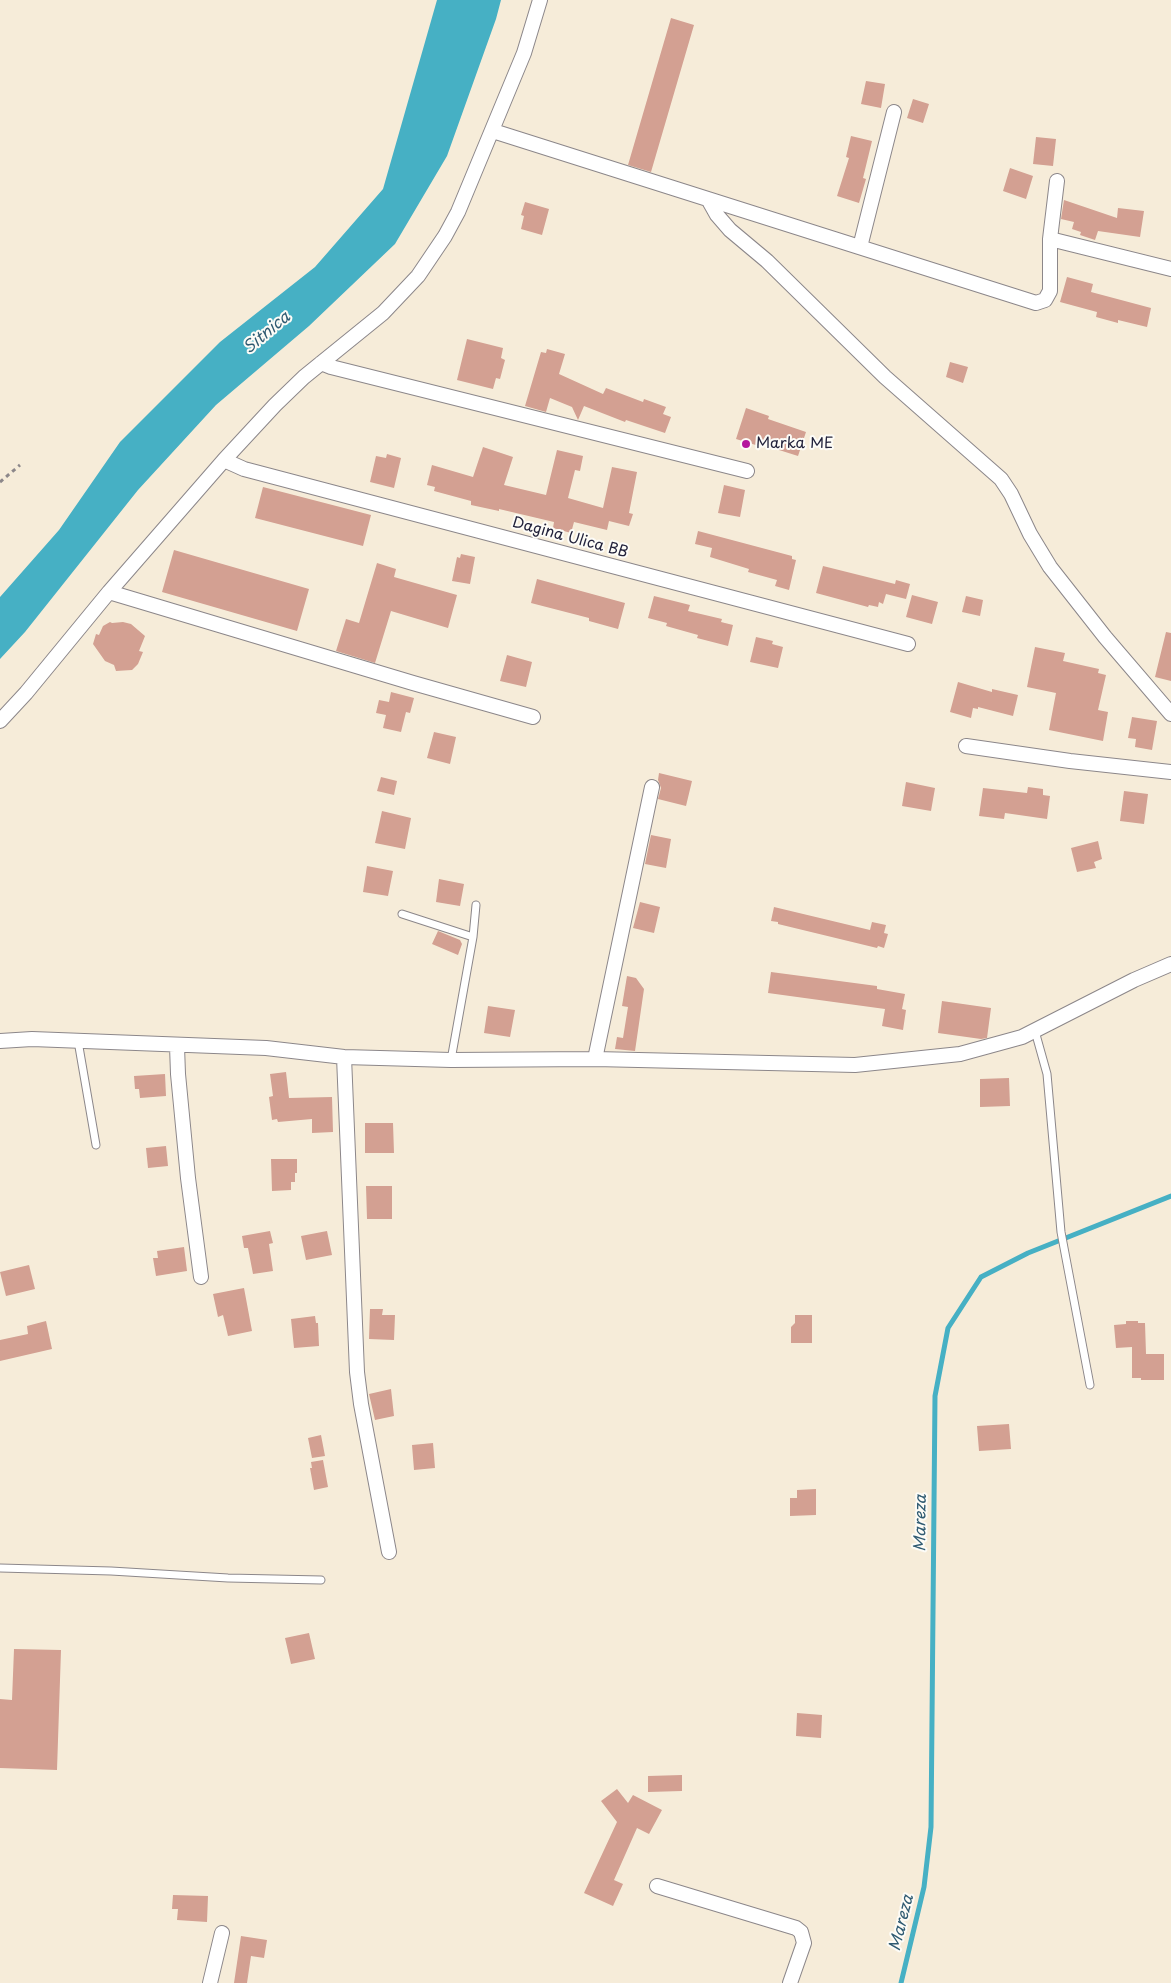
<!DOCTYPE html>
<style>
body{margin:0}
canvas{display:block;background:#f6ecd9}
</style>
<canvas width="1171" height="1983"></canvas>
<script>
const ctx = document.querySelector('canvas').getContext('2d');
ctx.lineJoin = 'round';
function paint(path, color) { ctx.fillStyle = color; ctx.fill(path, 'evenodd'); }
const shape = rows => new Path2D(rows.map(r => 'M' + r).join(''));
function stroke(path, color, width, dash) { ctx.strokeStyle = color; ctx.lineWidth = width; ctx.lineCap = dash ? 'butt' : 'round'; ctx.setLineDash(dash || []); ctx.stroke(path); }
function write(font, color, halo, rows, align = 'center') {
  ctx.font = font + ' "Playpen Sans",sans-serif'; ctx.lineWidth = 4; ctx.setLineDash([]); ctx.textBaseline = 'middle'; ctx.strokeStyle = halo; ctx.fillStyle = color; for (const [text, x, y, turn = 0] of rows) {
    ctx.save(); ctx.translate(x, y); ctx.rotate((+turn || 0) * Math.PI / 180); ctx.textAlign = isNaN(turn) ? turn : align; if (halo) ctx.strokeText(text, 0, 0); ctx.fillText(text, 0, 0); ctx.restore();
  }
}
const water = shape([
 [437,0,501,0,496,19,447,156,395,244,309,326,216,405,138,490,25,632,0,659,0,597,59,530,120,442,220,342,315,267,383,189]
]);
const stream = shape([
 [901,1983,924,1887,931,1827,935,1396,948,1328,981,1277,1028,1253,1171,1196]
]);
const building = shape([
 [671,18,694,25,651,172,628,165],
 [866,81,885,84,881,108,861,104],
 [913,99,929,104,923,123,907,118],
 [851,136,872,141,863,178,866,179,859,203,837,196,849,158,846,157],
 [1036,137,1056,139,1053,166,1033,164],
 [1010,168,1033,176,1026,199,1003,191],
 [1064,200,1117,218,1118,208,1144,211,1140,237,1098,231,1095,240,1080,235,1081,232,1072,229,1074,222,1061,219],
 [525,202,549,209,542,235,521,229,524,216,521,215],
 [1067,277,1093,284,1091,292,1151,308,1147,327,1118,320,1118,323,1096,317,1097,312,1060,302],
 [467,339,503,348,501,358,505,360,500,379,496,378,493,389,457,380],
 [547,349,565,354,559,374,603,394,606,388,643,402,644,399,666,407,663,414,671,417,665,433,626,420,625,422,584,406,578,420,572,407,550,398,546,412,525,406,541,352,546,353],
 [950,362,968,367,963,383,946,377],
 [746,408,769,416,768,419,806,432,798,456,760,444,759,446,736,439],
 [483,447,513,457,504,485,546,495,557,450,583,456,580,471,575,470,568,498,603,508,612,467,637,472,629,513,633,514,629,526,609,521,607,530,574,522,571,533,553,528,554,522,499,509,499,511,471,505,471,501,434,491,435,487,427,485,432,465,473,477],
 [387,454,401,458,394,488,370,482,376,456,386,458],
 [724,485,745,490,740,517,718,513],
 [263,487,371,515,363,546,255,518],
 [698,531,792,556,792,559,796,560,789,590,775,586,777,580,748,572,749,569,710,557,712,548,695,544],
 [174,550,309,589,297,631,162,592],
 [461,554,475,557,470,584,452,581,457,557,460,558],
 [377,563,396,569,394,577,457,595,448,628,391,611,375,663,336,651,346,619,359,623],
 [823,566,895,584,896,580,910,584,906,599,886,594,883,604,879,602,878,607,869,605,868,607,816,593],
 [537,579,625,603,618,629,589,621,589,618,531,603],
 [912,595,938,602,932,624,906,617],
 [654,596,690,605,688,611,722,619,721,622,733,625,728,646,697,638,698,635,666,626,667,623,648,618],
 [966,596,983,600,980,616,962,612],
 [110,622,112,623,123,622,131,624,145,636,139,651,143,652,138,664,132,670,116,671,114,665,105,661,93,644,96,634,99,635,103,626],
 [1166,632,1171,633,1171,681,1155,677],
 [756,637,773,641,772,644,783,647,778,668,750,662],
 [1035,647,1065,653,1063,661,1099,669,1098,673,1106,675,1098,710,1108,712,1103,741,1049,730,1056,693,1027,687],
 [507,655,532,662,526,687,500,681],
 [958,682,992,692,992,689,1018,695,1013,716,978,707,978,709,973,708,971,718,950,712],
 [391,692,414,698,410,713,406,712,401,732,383,728,386,715,376,713,379,700,389,702],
 [1132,717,1157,721,1152,750,1135,747,1136,739,1128,738],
 [434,732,456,737,450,764,427,758],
 [659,773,692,781,686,806,658,799,661,788,658,780],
 [381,777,397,781,394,795,377,791],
 [906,782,935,788,931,811,902,806],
 [1028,787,1043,789,1043,795,1050,796,1047,819,1005,813,1004,819,979,816,983,788,1027,793],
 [1124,791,1148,794,1144,824,1120,821],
 [382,811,411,818,405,849,375,843],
 [651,835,671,839,666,868,645,864],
 [1098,841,1102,859,1094,862,1096,868,1077,872,1071,848],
 [367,866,393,871,388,896,363,892],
 [439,879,464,884,460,906,436,902],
 [640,902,660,907,654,933,633,928],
 [774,907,870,930,872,922,886,925,884,933,888,934,884,948,878,946,877,948,778,924,778,922,771,921],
 [438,931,460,940,462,944,458,955,432,944],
 [771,972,877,986,877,989,905,994,902,1009,906,1010,903,1030,882,1026,885,1009,768,993],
 [627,976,636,978,644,989,635,1051,615,1049,617,1037,623,1038,628,1007,622,1006],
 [942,1001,991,1008,987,1038,981,1039,938,1033],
 [488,1006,515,1010,510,1037,484,1033],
 [286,1072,289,1098,332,1097,333,1132,312,1133,312,1119,278,1122,277,1119,272,1120,269,1097,273,1096,270,1074],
 [165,1074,166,1096,140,1098,139,1089,135,1089,134,1076],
 [1009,1078,1010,1106,980,1107,980,1079],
 [365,1123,393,1123,394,1153,365,1153],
 [166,1146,168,1166,148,1168,146,1148],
 [271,1159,297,1159,297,1173,295,1173,295,1182,291,1182,291,1190,272,1191],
 [366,1186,392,1186,392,1219,367,1219],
 [270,1231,273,1243,269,1244,273,1271,253,1274,248,1248,244,1248,242,1236],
 [327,1231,332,1255,306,1260,301,1236],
 [184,1247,187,1271,156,1276,153,1258,158,1258,157,1251],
 [29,1265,35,1289,6,1296,0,1272],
 [244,1288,252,1331,228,1336,223,1315,218,1317,213,1294],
 [370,1309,383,1309,382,1315,395,1315,394,1340,369,1339],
 [795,1315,812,1315,812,1343,791,1343,791,1327,795,1323],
 [315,1316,316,1323,318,1323,319,1346,294,1348,291,1319],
 [46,1321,52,1349,0,1361,0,1340,28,1334,27,1326],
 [1126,1321,1138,1321,1138,1323,1145,1323,1146,1354,1164,1354,1164,1380,1141,1380,1141,1378,1132,1378,1132,1347,1116,1348,1114,1325,1126,1324],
 [391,1389,394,1416,375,1420,369,1394],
 [1009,1424,1011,1449,979,1451,977,1426],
 [321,1435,325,1456,312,1458,308,1438],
 [433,1443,435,1468,414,1470,412,1445],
 [323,1460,328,1487,314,1490,310,1468,312,1468,311,1462],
 [816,1489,816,1515,790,1516,790,1498,797,1498,797,1490],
 [309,1633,315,1659,291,1664,285,1638],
 [14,1649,61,1650,57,1770,0,1768,0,1699,12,1700],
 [797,1713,822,1715,821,1738,796,1736],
 [682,1775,682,1791,648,1792,648,1776],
 [617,1789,628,1803,633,1795,662,1810,649,1834,637,1828,614,1880,623,1884,613,1906,584,1893,617,1822,601,1801],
 [173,1895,208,1896,207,1922,177,1920,178,1909,172,1909],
 [241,1936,267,1940,264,1958,251,1956,247,1983,234,1983]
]);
const path = shape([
 [0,482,20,465]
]);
const service = shape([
 [402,914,473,937],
 [1035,1031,1047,1074,1061,1232,1090,1385],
 [78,1041,96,1145],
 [451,1060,473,937,476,905],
 [0,1568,111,1571,228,1578,321,1580]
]);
const minor = shape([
 [493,131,1036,303,1045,300,1050,291,1050,239,1057,181],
 [708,199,717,215,730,230,767,261,885,377,1001,479,1011,494,1030,534,1050,567,1105,637,1171,714],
 [1050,239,1171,269],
 [860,247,894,112],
 [321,363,331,367,747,471],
 [224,460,244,469,908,644],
 [109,592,413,683,533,717],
 [0,721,26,693,109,592,224,460,275,405,304,377,383,313,418,276,445,236,458,212,524,53,540,0],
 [966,746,1070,761,1171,772],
 [0,1041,32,1039,266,1048,344,1057,451,1060,595,1059,855,1065,960,1054,1022,1037,1134,980,1171,964],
 [177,1046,178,1074,188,1178,201,1277],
 [344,1057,357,1372,361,1404,389,1552],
 [595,1059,652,787],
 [657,1886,796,1928,801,1932,804,1943,790,1983],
 [210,1983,222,1933]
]);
const markers = [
 [746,444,5,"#b5179e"]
];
const poiNames = [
 ["Marka ME",756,444]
];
const streetNames = [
 ["Dagina Ulica BB",570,538,15]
];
const waterNames = [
 ["Sitnica",267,333,-40],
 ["Mareza",921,1523,-89],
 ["Mareza",902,1923,-76]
];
paint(water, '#46b0c4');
stroke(stream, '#46b0c4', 5);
paint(building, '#d3a092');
stroke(service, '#8c878a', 9);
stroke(minor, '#8c878a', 16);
stroke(path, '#8c878a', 3, [4, 4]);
stroke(service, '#fff', 7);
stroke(minor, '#fff', 14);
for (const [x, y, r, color] of markers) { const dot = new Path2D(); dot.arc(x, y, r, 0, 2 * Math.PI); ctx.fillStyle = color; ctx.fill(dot); stroke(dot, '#fdfcf7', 2); }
write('15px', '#22223b', '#fdfcf7', poiNames, 'left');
write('15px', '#22223b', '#fdfcf7', streetNames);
write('italic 16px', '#305b72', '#fdfcf7', waterNames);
</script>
